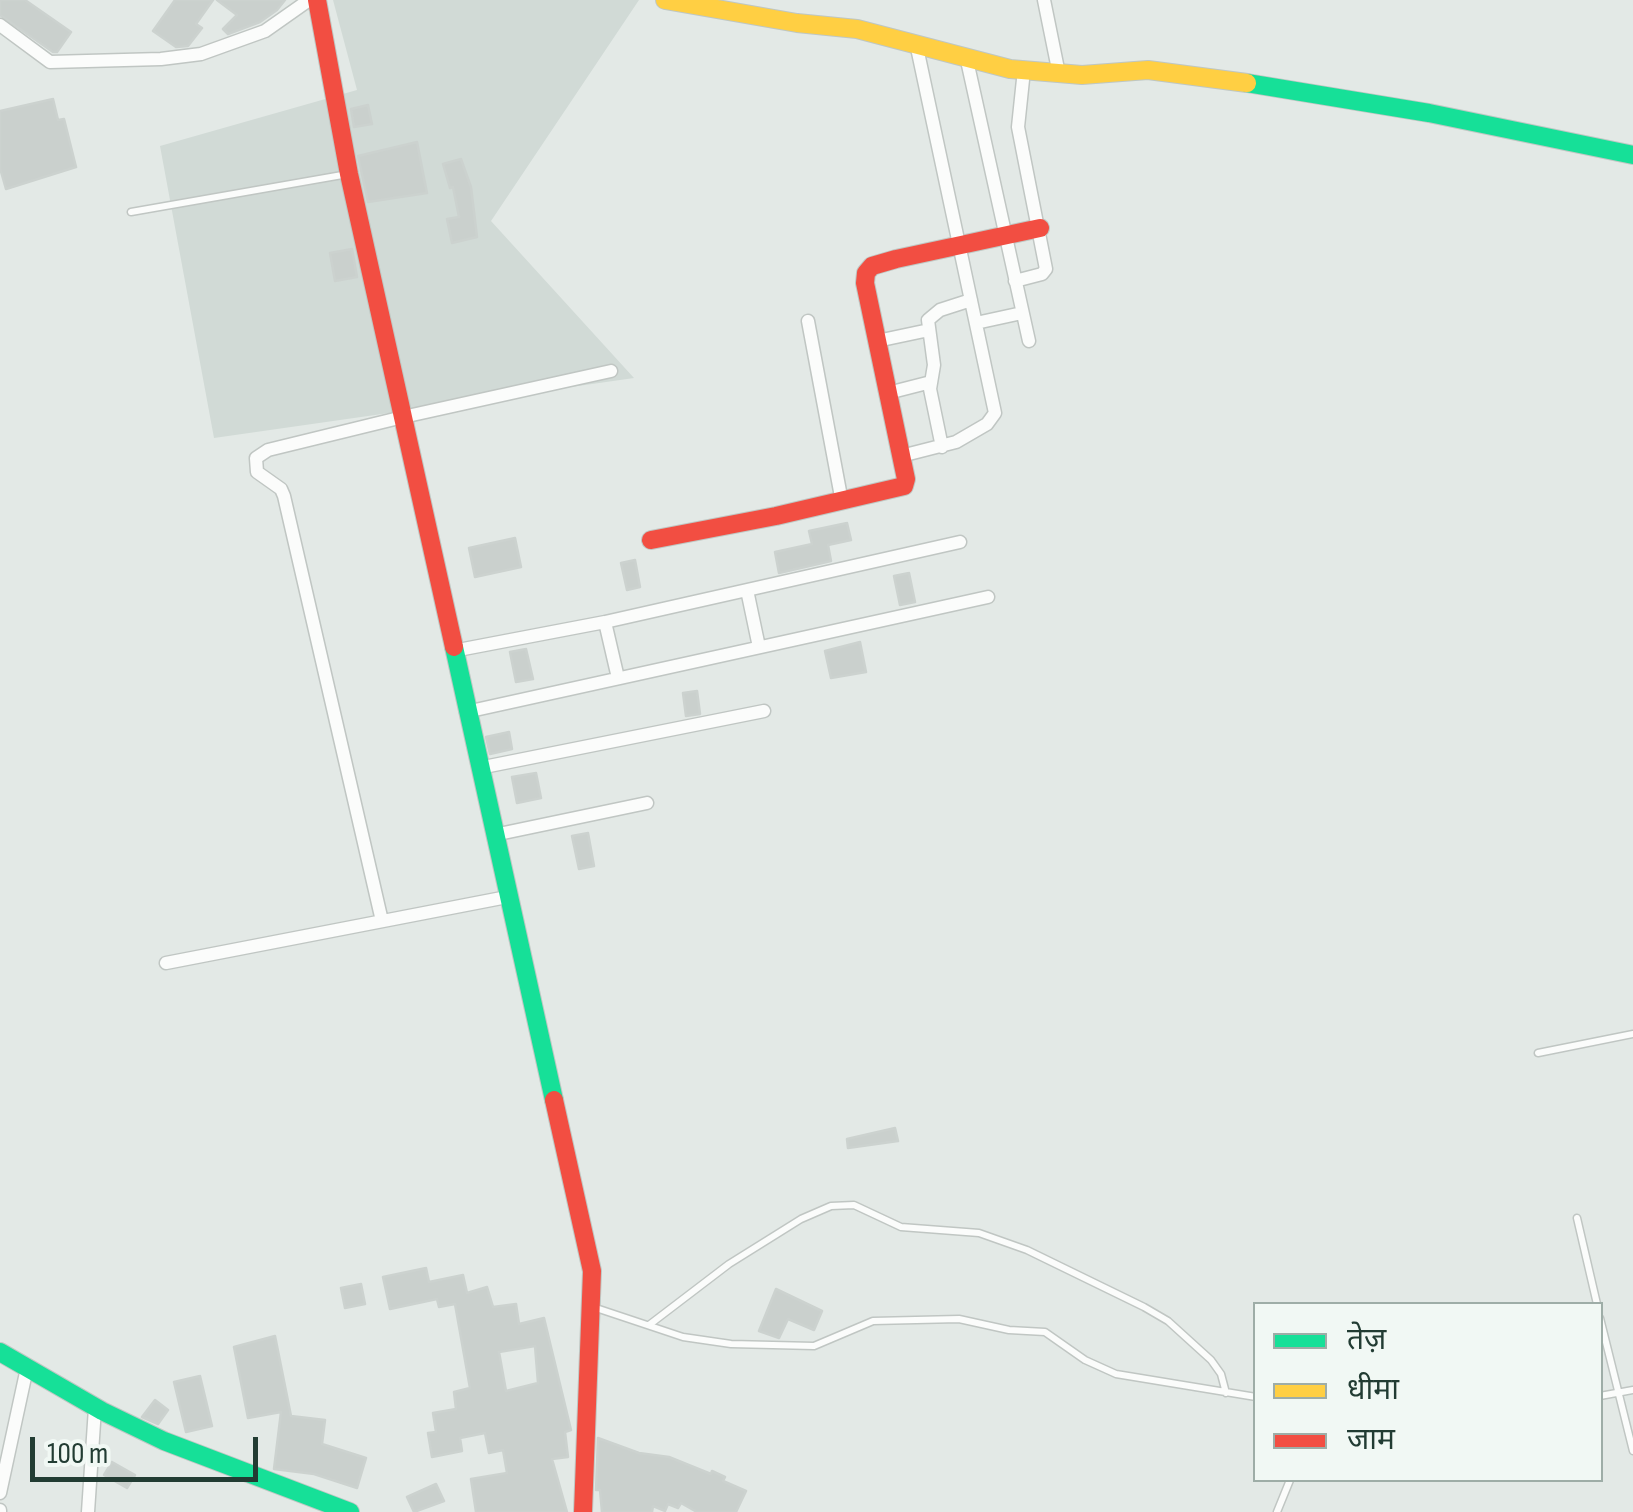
<!DOCTYPE html>
<meta charset="utf-8">
<style>
body{margin:0}
#map{position:relative;width:1633px;height:1512px;overflow:hidden;background:#e3e9e6;font-family:"Sofia Sans Condensed","Noto Sans Devanagari",sans-serif}
canvas{display:block}
.legend{position:absolute;left:1253px;top:1302px;width:350px;height:180px;box-sizing:border-box;background:#f1f8f4;border:2px solid #9eada7;margin:0;padding:12px 18px;list-style:none;font-size:30px;color:#223c33}
.legend li{display:flex;align-items:center;gap:20px;height:50px}
.legend b{width:50px;border:2px solid #9eada7}
.scale{position:absolute;left:30px;top:1437px;width:228px;height:45px;box-sizing:border-box;border:5px solid #223c33;border-top:0;padding-left:12px;font-size:30px;line-height:35px;white-space:nowrap;color:#223c33;-webkit-text-stroke:8px #f1f8f4;paint-order:stroke}
</style>
<div id="map">
<canvas width="1633" height="1512"></canvas>
<ul class="legend">
<li><b style="height:12px;background:#16e098"></b>तेज़</li>
<li><b style="height:12px;background:#ffcf43"></b>धीमा</li>
<li><b style="height:12px;background:#f24e42"></b>जाम</li>
</ul>
<div class="scale">100 m</div>
</div>
<script>
const ctx = document.querySelector('canvas').getContext('2d');
ctx.lineJoin = 'round';
function paint(path, color) { ctx.fillStyle = color; ctx.fill(path, 'evenodd'); }
const shape = rows => new Path2D(rows.map(r => 'M' + r).join(''));
function stroke(path, color, width, dash) { ctx.strokeStyle = color; ctx.lineWidth = width; ctx.lineCap = dash ? 'butt' : 'round'; ctx.setLineDash(dash || []); ctx.stroke(path); }
const built = shape([
 [333,0,639,0,491,221,634,378,214,438,160,146,357,90]
]);
const building = shape([
 [0,0,25,0,71,32,57,52,53,52,0,15,0,0],
 [175,0,213,0,196,24,202,28,188,46,176,47,153,31,175,0],
 [217,0,285,0,277,10,260,22,228,34,223,29,237,15,217,0],
 [53,99,58,120,64,119,76,167,6,189,0,168,0,111,53,99],
 [368,105,372,124,354,127,351,109,368,105],
 [417,142,427,193,368,202,358,156,417,142],
 [461,159,471,187,477,237,452,243,447,219,459,217,453,187,450,188,443,164,461,159],
 [352,249,357,277,335,281,330,253,352,249],
 [847,523,851,540,828,545,831,561,779,573,775,552,812,544,809,531,847,523],
 [515,538,521,567,475,577,469,548,515,538],
 [635,560,640,587,627,590,621,563,635,560],
 [909,573,915,602,900,605,894,576,909,573],
 [860,642,866,672,831,678,825,651,860,642],
 [526,649,533,679,516,682,510,652,526,649],
 [697,691,700,714,686,716,683,693,697,691],
 [509,732,512,749,490,754,486,737,509,732],
 [536,773,541,798,517,803,512,777,536,773],
 [588,833,594,866,579,869,572,836,588,833],
 [895,1128,898,1141,848,1148,847,1139,895,1128],
 [426,1268,429,1282,463,1275,467,1293,487,1287,493,1307,516,1304,519,1324,544,1318,571,1430,565,1432,568,1457,552,1459,567,1512,476,1512,471,1479,507,1473,503,1450,489,1453,485,1433,460,1438,462,1451,432,1457,428,1433,436,1432,433,1413,456,1409,454,1392,470,1388,455,1304,439,1307,437,1299,390,1309,383,1277,426,1268],
 [535,1346,538,1383,506,1391,499,1352,535,1346],
 [361,1284,365,1304,345,1308,341,1288,361,1284],
 [776,1289,822,1311,814,1330,788,1319,779,1338,759,1331,776,1289],
 [275,1336,291,1416,325,1420,322,1444,366,1458,357,1488,314,1474,274,1469,281,1412,248,1418,234,1347,275,1336],
 [200,1376,212,1426,186,1432,174,1382,200,1376],
 [155,1400,168,1410,158,1424,142,1417,155,1400],
 [598,1438,639,1453,669,1457,711,1474,712,1471,725,1477,723,1481,746,1491,736,1512,697,1512,681,1503,678,1508,668,1504,665,1511,653,1506,652,1512,602,1512,600,1490,596,1490,598,1438],
 [112,1462,135,1475,127,1488,104,1475,112,1462],
 [436,1484,444,1501,414,1512,407,1497,436,1484]
]);
const lane = shape([
 [131,212,348,174],
 [1538,1053,1633,1034],
 [1577,1218,1597,1304],
 [593,1307,683,1337,731,1344,814,1346,873,1321,959,1319,1009,1330,1045,1332,1085,1360,1116,1374,1256,1397],
 [1600,1318,1633,1451],
 [649,1325,729,1264,801,1219,831,1206,854,1205,901,1227,979,1233,1027,1250,1144,1307,1168,1321,1211,1360,1221,1374,1226,1393],
 [1600,1396,1633,1390],
 [1277,1512,1290,1480]
]);
const street = shape([
 [1044,0,1059,74],
 [0,25,50,62,161,59,201,54,265,31,309,0],
 [966,56,1029,341],
 [1015,281,1042,274,1046,269,1018,127,1024,70],
 [808,321,842,502],
 [976,323,1022,313],
 [877,341,929,330],
 [888,393,931,382],
 [942,447,930,389,934,365,928,320,940,310,971,300],
 [901,456,956,442,987,424,995,413,916,43],
 [747,590,759,647],
 [605,622,618,678],
 [453,651,605,622,960,542],
 [466,712,988,597],
 [479,768,764,711],
 [494,835,647,803],
 [382,921,284,496,281,489,257,472,256,458,268,450,403,417,611,371],
 [166,963,507,897],
 [0,1493,27,1368],
 [0,1510,0,1512],
 [88,1512,95,1408]
]);
const fast = shape([
 [1247,83,1429,113,1633,155],
 [454,647,554,1100],
 [0,1352,102,1411,164,1441,350,1512]
]);
const slow = shape([
 [665,0,797,23,857,29,1010,69,1082,75,1148,70,1247,83]
]);
const jam = shape([
 [317,0,349,174,454,647],
 [651,540,776,516,904,486,906,479,865,283,866,273,872,266,896,259,1040,228],
 [554,1100,592,1271,583,1512]
]);
paint(built, '#d1dad6');
paint(building, '#cad0cd');
stroke(building, '#ccd2cf', 2.5);
stroke(lane, '#c0c6c3', 9);
stroke(street, '#c0c6c3', 15);
stroke(fast, '#bfc7c3', 20);
stroke(slow, '#bfc7c3', 20);
stroke(jam, '#bfc7c3', 20);
stroke(lane, '#fbfcfb', 6);
stroke(street, '#fbfcfb', 12);
stroke(fast, '#16e098', 18);
stroke(slow, '#ffcf43', 18);
stroke(jam, '#f24e42', 18);
</script>
